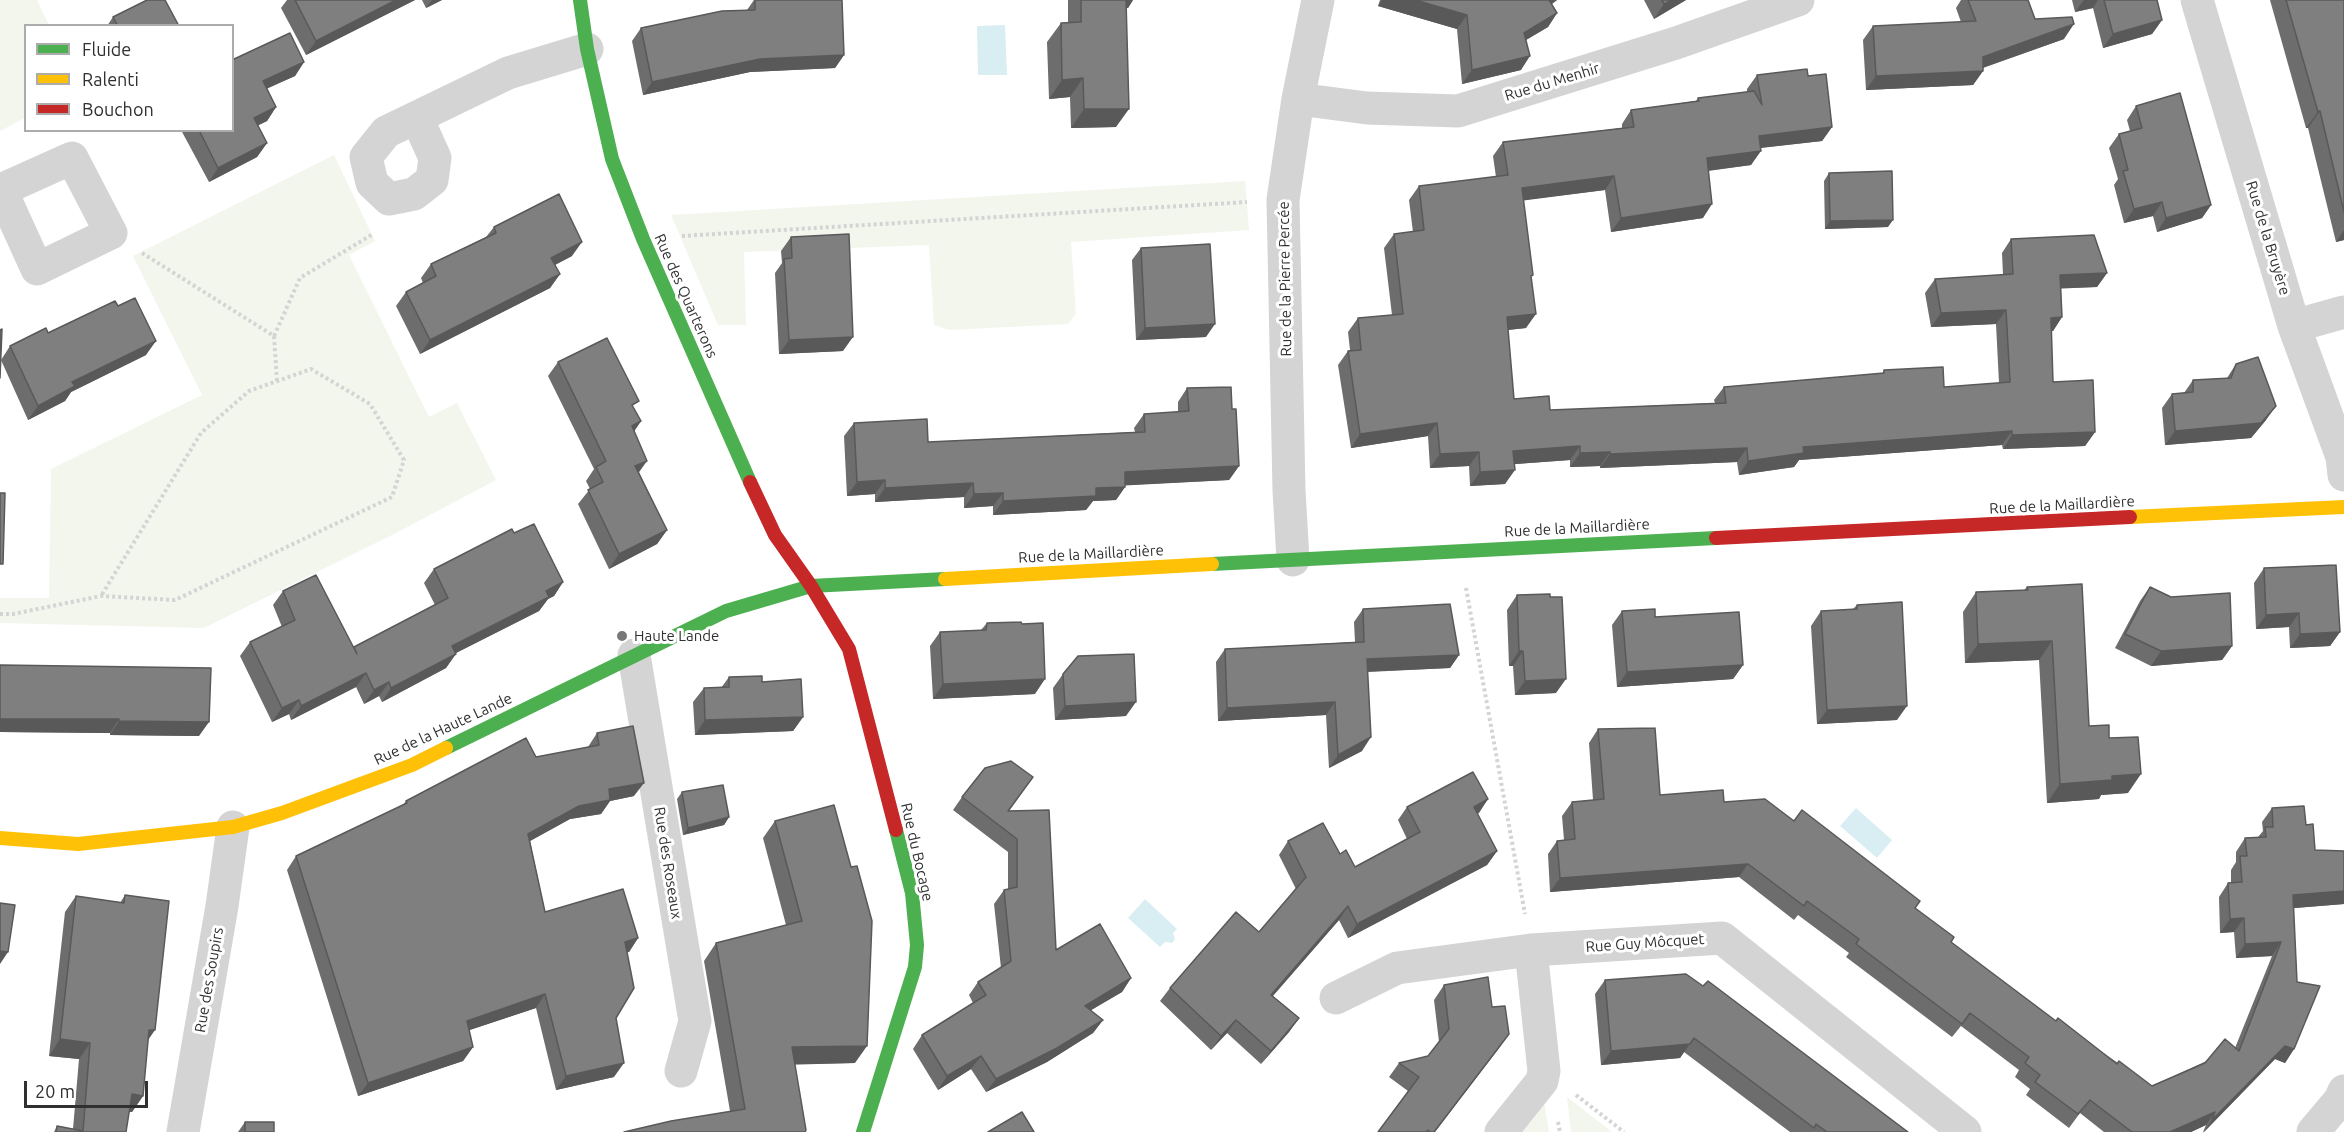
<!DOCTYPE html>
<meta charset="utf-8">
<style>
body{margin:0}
#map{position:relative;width:2344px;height:1132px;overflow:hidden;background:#fff;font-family:Ubuntu,sans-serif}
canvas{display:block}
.legend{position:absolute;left:24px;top:24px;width:210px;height:108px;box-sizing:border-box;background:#fff;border:2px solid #acacac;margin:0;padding:8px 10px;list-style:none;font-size:18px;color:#303030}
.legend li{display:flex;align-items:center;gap:12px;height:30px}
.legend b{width:30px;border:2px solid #acacac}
.scale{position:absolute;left:24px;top:1081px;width:124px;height:27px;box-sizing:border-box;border:3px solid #303030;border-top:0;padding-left:8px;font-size:18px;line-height:21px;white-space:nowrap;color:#303030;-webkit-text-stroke:4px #fff;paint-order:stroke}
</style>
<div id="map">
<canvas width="2344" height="1132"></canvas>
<ul class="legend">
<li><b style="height:8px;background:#4caf50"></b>Fluide</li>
<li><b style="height:8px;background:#ffc107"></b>Ralenti</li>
<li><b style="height:8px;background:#c62828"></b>Bouchon</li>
</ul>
<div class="scale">20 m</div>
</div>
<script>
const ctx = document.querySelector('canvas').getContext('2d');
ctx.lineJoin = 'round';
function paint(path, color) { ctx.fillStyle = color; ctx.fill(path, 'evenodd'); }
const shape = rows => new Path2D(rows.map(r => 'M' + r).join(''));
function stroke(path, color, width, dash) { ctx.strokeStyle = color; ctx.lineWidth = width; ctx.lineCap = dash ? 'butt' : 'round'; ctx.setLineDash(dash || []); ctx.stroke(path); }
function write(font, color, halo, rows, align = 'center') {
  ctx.font = font + ' Ubuntu,sans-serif'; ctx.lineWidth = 6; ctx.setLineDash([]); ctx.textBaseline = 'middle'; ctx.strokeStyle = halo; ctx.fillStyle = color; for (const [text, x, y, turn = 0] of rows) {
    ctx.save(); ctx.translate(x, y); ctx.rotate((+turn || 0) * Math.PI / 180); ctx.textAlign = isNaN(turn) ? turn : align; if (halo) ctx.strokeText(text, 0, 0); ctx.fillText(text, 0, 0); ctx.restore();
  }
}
const green = shape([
 [0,0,37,0,49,25,26,26,25,118,0,131],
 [334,155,375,241,349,255,429,417,457,403,496,480,398,532,204,628,0,623,0,598,49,598,51,469,202,395,133,256],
 [1245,181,1249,230,1071,242,1076,314,1068,324,949,330,934,325,929,245,744,252,746,325,718,325,671,215],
 [1543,1096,1549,1132,1517,1132],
 [1567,1097,1612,1132,1571,1132]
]);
const water = shape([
 [1005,25,1007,75,978,75,977,26],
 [1856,808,1892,840,1877,858,1840,826],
 [1145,899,1177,929,1173,933,1175,939,1172,943,1165,942,1160,947,1128,918]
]);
const path = shape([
 [682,236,1247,202],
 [142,253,274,336,277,381],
 [274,336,300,278,373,234],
 [1466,588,1525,914],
 [0,614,13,614,101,596,175,600,392,497,404,460,370,404,311,369,249,391,201,433,101,596],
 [1576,1095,1624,1132],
 [1558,1122,1560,1132]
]);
const street = shape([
 [2197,0,2294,326,2342,457,2344,475],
 [1298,99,1367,108,1458,111,1676,43,1798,0],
 [417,118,435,158,432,180,414,194,389,199,372,183,366,157,386,132,508,73,587,49],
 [0,190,1,190,72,158,111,233,37,269,1,190],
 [2294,326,2344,312],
 [1293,560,1289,490,1283,200,1298,99,1318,0],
 [634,655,695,1021,681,1071],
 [1336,998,1397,968,1531,950,1722,938,1965,1132],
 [183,1132,222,906,233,827],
 [1501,1132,1542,1081,1544,1071,1531,950],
 [2313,1132,2340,1100,2344,1091]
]);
const fast = shape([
 [580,0,587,49,612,159,643,239,750,482],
 [1212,564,1716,538],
 [446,748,726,611,811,586,945,579],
 [863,1132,915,967,917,945,912,893,896,830]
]);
const slow = shape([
 [2130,517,2344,507],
 [945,579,1212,564],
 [0,838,78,844,233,827,282,813,412,765,446,748]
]);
const jam = shape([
 [750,482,775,535,811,586,849,649,896,830],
 [1716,538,2130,517]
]);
const wall = shape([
 [287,0,415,0,306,55,281,8],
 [422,0,442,0,426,8],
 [754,0,842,0,844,55,835,68,750,72,643,95,632,41,641,28,747,10],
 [1068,0,1133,0,1128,8,1126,8,1116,127,1071,128,1070,97,1049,99,1047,42,1061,23,1068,23],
 [1380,0,1557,0,1552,4,1557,13,1548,27,1526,40,1521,70,1462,84,1457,29,1378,6],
 [1644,0,1686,0,1654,19],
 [1961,0,2028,0,2035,19,2064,39,1983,68,1983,71,1973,85,1866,90,1863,40,1873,26,1961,22,1956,8],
 [2072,0,2157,0,2162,20,2152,34,2103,48,2093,8,2075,12],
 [2270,0,2344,0,2344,240,2336,242,2308,128,2306,128],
 [113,17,179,26,107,26],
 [232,60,304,62,295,76,267,88,276,107,267,121,258,125,267,143,257,157,209,182,181,130,232,130],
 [1757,75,1808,76,1832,127,1822,141,1761,148,1751,165,1708,171,1703,218,1611,232,1605,190,1523,200,1531,278,1526,328,1508,330,1514,399,1550,410,1715,403,1714,400,1724,387,1882,374,1884,370,1944,387,1999,383,1996,324,1931,327,1925,293,1935,279,2003,275,2002,253,2011,239,2107,273,2097,287,2061,288,2062,317,2053,331,2051,331,2053,382,2095,432,2085,446,2003,449,2002,445,1799,460,1794,467,1739,475,1737,462,1600,468,1600,466,1570,467,1570,460,1514,464,1505,484,1470,486,1469,466,1430,468,1428,436,1351,448,1338,365,1348,351,1350,350,1348,332,1358,318,1392,315,1384,248,1394,234,1413,232,1409,200,1419,186,1496,177,1493,156,1503,142,1622,128,1622,124,1631,110,1696,101,1698,98,1747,92,1747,89],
 [2136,106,2211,205,2202,218,2157,232,2153,216,2124,223,2114,185,2118,179,2109,148,2119,134,2130,131,2127,120],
 [1829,173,1888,227,1825,229,1824,181],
 [494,227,572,256,555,265,560,274,550,288,420,354,396,306,406,292,423,283,421,278,431,264,486,237],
 [791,237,843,351,779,354,775,273,782,263,781,251],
 [1141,248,1206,337,1136,340,1132,260],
 [48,333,146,355,71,392,65,401,28,420,1,360,10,346],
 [558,362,634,408,641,421,634,431,639,472,667,530,657,544,609,569,578,504,590,489,586,481,594,469,548,376],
 [2236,364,2266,420,2251,438,2165,445,2162,408,2172,394,2184,393,2193,380,2227,378],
 [1187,388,1232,409,1239,466,1229,480,1125,485,1125,487,1116,500,1093,501,1086,510,993,515,993,506,964,508,964,497,875,502,875,494,847,496,844,436,854,423,928,442,1135,432,1134,428,1144,414,1178,412,1178,402],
 [514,533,563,582,554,596,548,599,539,611,456,653,446,668,382,702,379,696,364,704,356,687,291,720,289,714,272,722,240,656,250,642,282,627,273,605,283,591,353,647,435,605,424,583,434,569],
 [2264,568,2340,632,2330,646,2290,648,2289,627,2256,629,2254,583],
 [2027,587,2089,726,2109,738,2128,793,2101,795,2099,799,2047,803,2039,660,1965,663,1963,612,1976,592,2024,590],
 [2150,587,2232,646,2222,660,2151,666,2115,648,2140,601],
 [1517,595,1550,597,1556,693,1515,695,1513,666,1509,666,1507,610],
 [1857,605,1897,720,1817,724,1811,626,1821,611,1853,609],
 [1363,609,1459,655,1450,668,1368,672,1362,751,1329,768,1326,715,1218,721,1216,662,1225,649,1355,642,1354,622],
 [1622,611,1655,617,1743,665,1733,679,1617,687,1612,625],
 [987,623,1035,694,933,699,930,646,940,632,981,630],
 [0,665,199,736,110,735,110,733,0,732],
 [1063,674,1126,716,1055,720,1053,688],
 [729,677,762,682,803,717,793,731,695,735,693,702,704,688,721,688],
 [1598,729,1660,795,1724,802,1794,821,1915,908,1951,942,2056,1021,2152,1086,2235,1048,2272,956,2236,958,2234,932,2220,933,2219,897,2228,883,2231,883,2231,870,2236,862,2236,852,2245,838,2258,837,2263,831,2262,822,2272,808,2306,825,2315,850,2344,851,2344,904,2294,908,2294,1049,2285,1063,2275,1059,2204,1132,2203,1132,2206,1125,2191,1132,2104,1132,2080,1113,2069,1128,2026,1095,2030,1089,2015,1077,2019,1070,1961,1026,1952,1037,1846,957,1849,953,1798,915,1794,920,1739,877,1550,892,1548,854,1557,841,1564,840,1562,816,1572,802,1593,800,1589,743],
 [597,733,634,796,610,801,601,814,570,819,530,841,545,912,638,938,629,952,627,952,616,1018,614,1077,556,1090,536,1008,469,1030,473,1047,463,1061,358,1096,287,870,296,856,403,805,406,801,536,757,588,747],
 [1033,777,1009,811,1056,950,1131,978,1122,992,1091,1010,1103,1020,1093,1033,1047,1062,986,1092,971,1069,938,1090,913,1049,922,1035,973,1003,969,995,978,982,1001,968,994,904,1004,890,1008,889,1008,852,953,810,962,797],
 [682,792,729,817,724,825,683,835,677,799],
 [1488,799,1477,814,1497,851,1487,865,1348,938,1339,920,1273,996,1299,1018,1289,1032,1261,1064,1227,1033,1211,1050,1160,1001,1170,988,1259,932,1296,889,1279,855,1288,841,1340,854,1355,867,1407,839,1398,820,1407,807],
 [775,821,855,1063,795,1064,805,1132,730,1111,704,961,716,943,786,925,763,838],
 [125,895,148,1041,143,1096,132,1112,129,1112,126,1132,54,1132,57,1126,73,1129,79,1059,49,1056,65,912,76,896,120,903],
 [1605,980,1703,986,1908,1132,1790,1132,1684,1052,1680,1058,1601,1065,1595,994],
 [1444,985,1499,1048,1435,1132,1378,1132,1408,1091,1389,1077,1399,1063,1428,1056,1439,1042,1434,1000],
 [245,1122,274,1132,238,1132]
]);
const shadedWall = shape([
 [396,0,415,0,306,55,316,41],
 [432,0,442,0,426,8],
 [1118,0,1133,0,1128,8,1112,9],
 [1382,0,1415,0,1467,15,1457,29,1378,6],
 [1548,0,1557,0,1539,13],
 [1672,0,1686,0,1654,19,1664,4],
 [2084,0,2098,0,2093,8,2075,12],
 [1557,13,1548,27,1514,47,1524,33],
 [2162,20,2152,34,2103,48,2113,34],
 [2074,24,2064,39,1973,71,1983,71,1973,85,1866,90,1876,76,1983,57],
 [844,55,835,68,750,72,643,95,652,82,760,59],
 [1530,56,1521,70,1462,84,1472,70],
 [304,62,295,76,253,95,263,81],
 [1083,78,1070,97,1049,99,1062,80],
 [276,107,267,121,245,132,254,118],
 [1084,109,1129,109,1116,127,1071,128],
 [2320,111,2308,128,2306,128,2318,112],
 [1832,127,1822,141,1749,149,1759,136],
 [267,143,257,157,209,182,218,168],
 [1761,151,1751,165,1697,172,1707,158],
 [1614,176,1605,190,1512,202,1522,188],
 [2162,202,2153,216,2124,223,2134,209],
 [1712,204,1703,218,1611,232,1621,218],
 [2211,205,2202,218,2157,232,2166,218],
 [1893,220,1888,227,1825,229,1830,221],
 [2344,230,2344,240,2336,242],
 [582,242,572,256,541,272,551,258],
 [2107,273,2097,287,2051,289,2060,275],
 [560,274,550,288,420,354,430,340],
 [2006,310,1996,324,1931,327,1941,313],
 [1536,314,1526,328,1497,331,1507,317],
 [2062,317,2053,331,2041,332,2051,318],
 [1215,324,1206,337,1136,340,1145,328],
 [853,337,843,351,779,354,789,340],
 [156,341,146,355,71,392,65,401,28,420,38,406,72,382],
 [2276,406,2266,420,2251,438,2165,445,2175,431],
 [641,421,631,436,632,426],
 [1437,423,1428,436,1351,448,1360,434],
 [2012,431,2002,445,1799,460,1794,467,1739,475,1748,461,1803,447],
 [2095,432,2085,446,2003,449,2012,435],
 [1580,446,1570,460,1503,465,1513,451],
 [1747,448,1737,462,1600,468,1610,454],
 [1479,452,1469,466,1430,468,1440,454],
 [1610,452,1600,466,1570,467,1580,453],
 [647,461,637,475,635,466],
 [1239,466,1229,480,1115,486,1125,472],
 [1515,470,1505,484,1470,486,1480,472],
 [885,480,875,494,847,496,857,482],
 [973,483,964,497,875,502,885,488],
 [1125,487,1116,500,1093,501,1086,510,993,515,1003,501,1096,488],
 [1003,493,993,506,964,508,974,494],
 [667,530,657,544,609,569,619,554],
 [563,582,554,596,548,599,539,611,442,660,452,646,546,591],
 [2299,613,2289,627,2256,629,2266,615],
 [2340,632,2330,646,2290,648,2300,634],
 [2052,641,2039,660,1965,663,1978,644],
 [2232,646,2222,660,2151,666,2161,651],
 [1519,651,1523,651,1513,666,1509,666],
 [456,654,446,668,382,702,391,688],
 [1459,655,1450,668,1358,672,1367,659],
 [1743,665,1733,679,1617,687,1627,672],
 [366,673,356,687,291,720,301,706],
 [1045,679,1035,694,933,699,943,684],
 [1566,679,1556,693,1515,695,1525,681],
 [389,682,379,696,364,704,374,690],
 [299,700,289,714,272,722,282,708],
 [1136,702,1126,716,1055,720,1065,706],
 [1335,702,1326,715,1218,721,1227,708],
 [1907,706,1897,720,1817,724,1827,710],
 [803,717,793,731,695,735,705,720],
 [0,719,119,719,110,733,0,732],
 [119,721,209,722,199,736,110,735],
 [1371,737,1362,751,1329,768,1338,755],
 [2141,774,2128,793,2101,795,2099,799,2047,803,2060,784,2112,776],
 [644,783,634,796,610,801,601,814,570,819,519,847,528,834,609,789],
 [1488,799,1479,813,1464,821,1474,807],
 [729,817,724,825,683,835,688,828],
 [1497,851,1487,865,1348,938,1357,924],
 [1748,864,1739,877,1550,892,1560,878],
 [2344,891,2344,904,2283,909,2293,895],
 [1348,906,1339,920,1262,1008,1271,995],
 [2244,918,2234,932,2220,933,2230,919],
 [638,938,629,952,615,955,625,942],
 [2281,942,2272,956,2236,958,2245,944],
 [0,951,8,952,0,964],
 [1131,978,1122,992,1076,1019,1085,1006],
 [545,994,536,1008,458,1034,467,1021],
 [1299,1018,1289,1032,1261,1064,1271,1051],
 [1103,1020,1093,1033,1047,1062,986,1092,996,1079],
 [1236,1020,1227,1033,1211,1050,1221,1036],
 [149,1030,155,1030,144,1046],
 [1509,1034,1499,1048,1434,1132],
 [1694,1038,1680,1058,1601,1065,1611,1051],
 [60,1039,90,1043,79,1059,49,1056],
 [867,1046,855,1063,780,1065,792,1047],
 [2285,1046,2294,1049,2285,1063,2275,1059,2204,1132,2212,1120],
 [473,1047,463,1061,358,1096,368,1083],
 [981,1056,971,1069,938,1090,947,1076],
 [624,1063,614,1077,556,1090,566,1076],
 [132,1094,143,1096,132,1112,120,1110],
 [2215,1112,2206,1125,2191,1132,2170,1132]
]);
const building = shape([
 [147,0,165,0,179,26,118,26,113,17,147,0],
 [295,0,396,0,316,41,295,0],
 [755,0,842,0,844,55,760,59,652,82,641,28,722,11,755,10,755,0],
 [1081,0,1126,0,1129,109,1084,109,1083,78,1062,80,1061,23,1081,22,1081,0],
 [1415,0,1549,0,1557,13,1524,33,1530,56,1472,70,1467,15,1415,0],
 [1662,0,1672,0,1664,4,1662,0],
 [1968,0,2028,0,2035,19,2072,17,2074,24,1983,57,1983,71,1876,76,1873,26,1976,21,1968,0],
 [2104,0,2157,0,2162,20,2113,34,2104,0],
 [2286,0,2344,0,2344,212,2320,111,2318,112,2286,0],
 [290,33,304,62,263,81,276,107,254,118,267,143,218,168,199,130,232,130,232,60,290,33],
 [1807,69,1808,76,1826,74,1832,127,1759,136,1761,151,1707,158,1712,204,1621,218,1614,176,1522,188,1533,275,1531,276,1536,314,1507,317,1514,399,1549,396,1550,410,1726,403,1724,387,1884,373,1884,370,1943,367,1944,387,2010,382,2006,310,1941,313,1935,279,2013,274,2011,239,2094,235,2107,273,2060,275,2062,317,2051,318,2053,382,2093,380,2095,432,2012,435,2012,431,1803,447,1804,453,1748,461,1747,448,1610,454,1610,452,1580,453,1580,446,1513,451,1515,470,1480,472,1479,452,1440,454,1437,423,1360,434,1348,351,1361,350,1358,318,1403,314,1394,234,1424,230,1419,186,1508,175,1503,142,1634,127,1631,110,1699,101,1698,98,1754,91,1762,105,1757,75,1807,69],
 [2180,93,2211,205,2166,218,2162,202,2134,209,2123,171,2128,170,2119,134,2142,128,2136,106,2180,93],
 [1892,171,1893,220,1830,221,1829,173,1892,171],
 [559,194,582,242,551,258,560,274,430,340,406,292,436,276,431,264,496,233,494,227,559,194],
 [849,234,853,337,789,340,784,259,792,258,791,237,849,234],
 [1210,244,1215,324,1145,328,1141,248,1210,244],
 [135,298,156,341,72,382,75,386,38,406,10,346,46,328,48,333,115,301,118,306,135,298],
 [2,329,0,378,0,330,2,329],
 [607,338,639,401,632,405,641,421,632,426,647,461,635,466,667,530,619,554,588,490,603,482,596,467,606,461,558,362,607,338],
 [2258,357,2276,406,2261,423,2175,431,2172,394,2193,392,2193,380,2231,378,2236,364,2258,357],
 [1231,387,1232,409,1236,409,1239,466,1125,472,1125,487,1096,488,1096,496,1003,501,1003,493,974,494,973,483,885,488,885,480,857,482,854,423,927,419,928,442,1145,432,1144,414,1189,411,1187,388,1231,387],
 [0,493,5,493,3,564,0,564,0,493],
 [534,524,563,582,546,591,549,597,452,646,456,654,391,688,389,682,374,690,366,673,301,706,299,700,282,708,250,642,295,620,283,591,316,575,357,654,354,647,448,598,434,569,512,529,514,533,534,524],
 [2336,565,2340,632,2300,634,2299,613,2266,615,2264,568,2336,565],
 [2082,584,2089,726,2109,725,2109,738,2138,737,2141,774,2112,776,2112,780,2060,784,2052,641,1978,644,1976,592,2028,590,2027,587,2082,584],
 [2150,587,2171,597,2230,593,2232,646,2161,651,2125,634,2150,587],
 [1550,594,1550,597,1562,597,1566,679,1525,681,1523,651,1519,651,1517,595,1550,594],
 [1902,602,1907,706,1827,710,1821,611,1857,609,1857,605,1902,602],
 [1450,604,1459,655,1367,659,1371,737,1338,755,1335,702,1227,708,1225,649,1364,642,1363,609,1450,604],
 [1655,609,1655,617,1739,612,1743,665,1627,672,1622,611,1655,609],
 [1021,622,1022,624,1043,623,1045,679,943,684,940,632,986,630,987,623,1021,622],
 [1134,654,1136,702,1065,706,1063,674,1078,656,1134,654],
 [0,665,211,668,209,722,119,721,119,719,0,719,0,665],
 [762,676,762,682,801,679,803,717,705,720,704,688,729,687,729,677,762,676],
 [633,726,644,783,609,789,610,800,579,806,528,834,545,912,623,889,638,938,625,942,634,988,616,1018,624,1063,566,1076,545,994,467,1021,473,1047,368,1083,296,856,407,803,406,801,526,738,536,757,599,745,597,733,633,726],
 [1655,728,1660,795,1723,790,1724,802,1765,799,1794,821,1802,810,1920,901,1915,908,1954,937,1951,942,2056,1021,2058,1018,2117,1064,2119,1061,2152,1086,2205,1063,2225,1039,2239,1051,2281,942,2245,944,2244,918,2230,919,2228,883,2242,882,2240,856,2247,856,2245,838,2266,837,2265,827,2273,827,2272,808,2304,806,2306,825,2313,824,2315,850,2344,851,2344,891,2293,895,2297,982,2320,986,2294,1049,2285,1046,2212,1120,2215,1112,2170,1132,2132,1132,2090,1100,2078,1114,2035,1082,2040,1075,2025,1063,2029,1057,1970,1013,1962,1024,1856,944,1859,939,1807,901,1804,906,1748,864,1560,878,1557,841,1575,839,1572,802,1604,799,1598,729,1655,728],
 [1011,761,1033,777,1008,811,1049,810,1056,950,1100,924,1131,978,1085,1006,1103,1020,1057,1048,996,1079,981,1056,947,1076,922,1035,986,995,978,982,1011,961,1004,890,1017,887,1017,839,962,797,985,768,1011,761],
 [1473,772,1488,799,1474,807,1497,851,1357,924,1348,906,1271,995,1299,1018,1271,1051,1236,1020,1221,1036,1170,988,1236,912,1259,932,1306,877,1288,841,1323,823,1340,854,1346,850,1355,867,1420,832,1407,807,1473,772],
 [723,785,729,817,688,828,682,792,723,785],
 [834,805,851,867,857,866,872,921,867,1046,792,1047,806,1130,805,1132,624,1132,671,1121,745,1109,716,943,802,921,775,821,834,805],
 [125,895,169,901,155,1030,149,1030,143,1096,132,1094,126,1132,56,1132,57,1126,83,1131,90,1043,60,1039,76,896,124,903,125,895],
 [0,903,15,905,8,952,0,951,0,903],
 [1686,974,1703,986,1708,981,1908,1132,1827,1132,1816,1124,1814,1128,1694,1038,1690,1044,1611,1051,1605,980,1686,974],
 [1488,977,1492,1007,1505,1006,1509,1034,1434,1132,1431,1132,1428,1130,1426,1132,1378,1132,1419,1077,1399,1063,1428,1056,1449,1029,1444,985,1488,977],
 [1022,1112,1034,1132,988,1132,1022,1112],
 [245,1122,274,1122,274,1132,245,1132,245,1122]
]);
const markers = [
 [622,636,6,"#787878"]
];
const streetNames = [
 ["Rue du Menhir",1552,82,-17],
 ["Rue de la Bruyère",2268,238,73],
 ["Rue de la Pierre Percée",1285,279,-91],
 ["Rue des Quarterons",686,296,66],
 ["Rue de la Maillardière",2062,505,-3],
 ["Rue de la Maillardière",1577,528,-3],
 ["Rue de la Maillardière",1091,554,-3],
 ["Rue de la Haute Lande",443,729,-25],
 ["Rue du Bocage",917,852,77],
 ["Rue des Roseaux",668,863,81],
 ["Rue Guy Môcquet",1645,943,-4],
 ["Rue des Soupirs",209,980,-80]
];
const poiNames = [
 ["Haute Lande",634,636]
];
paint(green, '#f3f6ed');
paint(water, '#d9eef3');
stroke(path, '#d4d4d4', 4, [3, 3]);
stroke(street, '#d4d4d4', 33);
stroke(fast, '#4caf50', 14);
stroke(slow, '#ffc107', 14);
stroke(jam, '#c62828', 14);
paint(wall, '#6d6d6d');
paint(shadedWall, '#595959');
paint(building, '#7f7f7f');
stroke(building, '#595959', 1.5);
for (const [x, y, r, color] of markers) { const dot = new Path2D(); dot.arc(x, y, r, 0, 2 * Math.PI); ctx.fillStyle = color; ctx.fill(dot); stroke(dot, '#fff', 2); }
write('15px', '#303030', '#fff', streetNames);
write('15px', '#303030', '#fff', poiNames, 'left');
</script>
